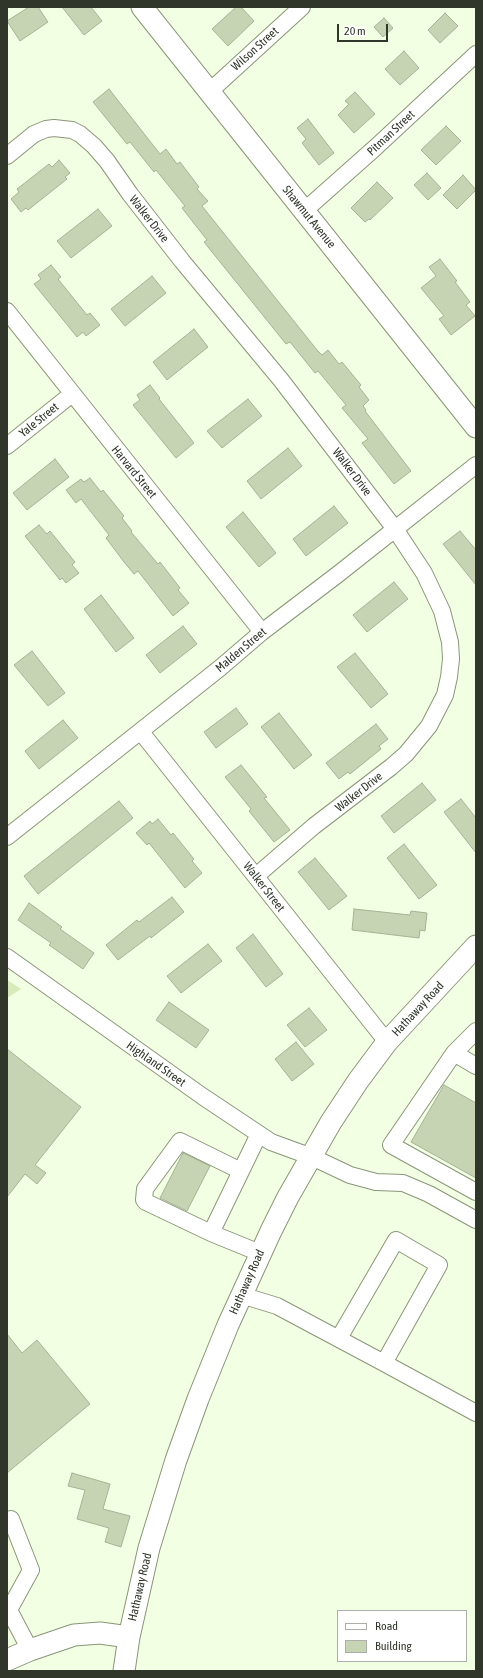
<!DOCTYPE html>
<style>
body{margin:0}
#map{position:relative;width:483px;height:1678px;overflow:hidden;background:#f3ffe3;font-family:"Asap Condensed",sans-serif}
canvas{display:block}
.frame{position:absolute;inset:0;border:8px solid #303629;pointer-events:none}
.legend{position:absolute;left:337px;top:1610px;width:130px;height:52px;box-sizing:border-box;background:#fff;border:1px solid #acafa9;margin:0;padding:5px 7px;list-style:none;font-size:12px;color:#303629}
.legend li{display:flex;align-items:center;gap:8px;height:20px}
.legend b{width:20px;border:1px solid #acafa9}
.scale{position:absolute;left:337px;top:24px;width:51px;height:18px;box-sizing:border-box;border:2px solid #303629;border-top:0;padding-left:5px;font-size:12px;line-height:14px;white-space:nowrap;color:#303629;-webkit-text-stroke:3px #fff;paint-order:stroke}
</style>
<div id="map">
<canvas width="483" height="1678"></canvas>
<div class="frame"></div>
<ul class="legend">
<li><b style="height:5px;background:#fff"></b>Road</li>
<li><b style="height:11px;background:#c6d4b4"></b>Building</li>
</ul>
<div class="scale">20 m</div>
</div>
<script>
const ctx = document.querySelector('canvas').getContext('2d');
ctx.lineJoin = 'round';
function paint(path, color) { ctx.fillStyle = color; ctx.fill(path, 'evenodd'); }
const shape = rows => new Path2D(rows.map(r => 'M' + r).join(''));
function stroke(path, color, width, dash) { ctx.strokeStyle = color; ctx.lineWidth = width; ctx.lineCap = dash ? 'butt' : 'round'; ctx.setLineDash(dash || []); ctx.stroke(path); }
function write(font, color, halo, rows, align = 'center') {
  ctx.font = font + ' "Asap Condensed",sans-serif'; ctx.lineWidth = 4; ctx.setLineDash([]); ctx.textBaseline = 'middle'; ctx.strokeStyle = halo; ctx.fillStyle = color; for (const [text, x, y, turn = 0] of rows) {
    ctx.save(); ctx.translate(x, y); ctx.rotate((+turn || 0) * Math.PI / 180); ctx.textAlign = isNaN(turn) ? turn : align; if (halo) ctx.strokeText(text, 0, 0); ctx.fillText(text, 0, 0); ctx.restore();
  }
}
const green = shape([
 [7,980,21,989,7,998]
]);
const building = shape([
 [29,7,38,7,48,22,20,41,7,21,29,7],
 [62,7,91,7,102,21,84,35,62,7],
 [236,7,241,7,254,21,228,46,212,29,236,7],
 [445,13,458,26,440,43,428,30,445,13],
 [384,18,393,28,383,37,374,27,384,18],
 [404,51,419,68,400,85,385,69,404,51],
 [109,89,160,154,166,149,177,164,180,162,199,187,197,189,208,201,202,206,317,350,322,355,328,350,339,364,342,362,361,385,359,387,369,400,363,406,366,410,365,411,411,471,394,484,362,443,368,439,342,408,346,405,318,371,315,373,290,342,286,344,204,242,207,240,182,208,185,206,156,170,154,172,130,142,127,144,93,102,109,89],
 [355,92,375,114,354,133,338,115,349,104,345,101,355,92],
 [308,119,334,153,319,165,302,143,306,139,297,128,308,119],
 [446,126,461,141,436,165,421,150,446,126],
 [59,160,70,173,65,177,67,179,28,210,26,208,21,212,11,199,19,192,17,189,49,164,52,167,59,160],
 [427,173,441,188,428,200,414,185,427,173],
 [463,175,476,190,457,209,443,195,463,175],
 [377,182,393,198,370,220,369,219,365,222,351,208,377,182],
 [98,209,112,226,71,258,57,241,98,209],
 [440,259,457,281,455,282,470,302,466,305,475,316,451,335,439,319,444,316,421,288,436,276,429,267,440,259],
 [51,265,61,277,58,279,87,315,90,313,100,325,86,336,83,332,77,337,34,284,41,279,38,275,51,265],
 [152,276,166,293,125,326,111,309,152,276],
 [194,329,208,347,167,380,153,362,194,329],
 [150,385,160,398,159,399,194,443,176,458,133,405,140,400,137,395,150,385],
 [248,399,262,416,222,448,207,431,248,399],
 [288,448,302,466,261,499,247,481,288,448],
 [55,459,69,477,27,510,13,493,55,459],
 [90,478,101,492,103,490,124,516,122,518,132,531,131,532,158,564,160,562,180,588,178,590,189,603,173,616,138,571,134,574,124,562,106,538,109,535,81,499,76,503,66,490,81,479,84,482,90,478],
 [334,506,348,523,306,556,293,539,334,506],
 [243,512,276,553,259,567,226,527,243,512],
 [39,525,47,534,50,531,75,562,72,565,79,573,66,583,62,578,60,580,25,536,39,525],
 [460,531,476,550,476,585,443,544,460,531],
 [394,582,408,599,367,632,353,615,394,582],
 [101,595,134,638,116,652,84,609,101,595],
 [183,626,197,644,160,673,146,655,183,626],
 [32,651,65,693,48,706,14,665,32,651],
 [355,653,388,694,371,708,337,667,355,653],
 [236,708,248,724,216,748,204,732,236,708],
 [279,713,312,755,294,769,261,727,279,713],
 [63,720,78,738,39,769,25,751,63,720],
 [376,724,388,739,379,746,381,749,350,774,348,772,339,779,326,763,376,724],
 [241,765,267,797,264,798,290,830,274,842,249,811,251,809,225,777,241,765],
 [422,783,436,800,394,833,381,816,422,783],
 [461,799,476,818,476,853,444,812,461,799],
 [119,801,133,818,38,894,24,876,119,801],
 [158,819,171,835,173,833,194,859,192,861,202,873,185,888,149,843,147,845,136,833,150,821,152,824,158,819],
 [404,844,437,885,419,899,387,858,404,844],
 [315,858,347,896,329,910,298,872,315,858],
 [172,897,184,912,151,938,150,936,118,960,106,945,137,920,139,922,172,897],
 [29,903,62,927,60,929,94,953,83,969,49,945,51,943,18,920,29,903],
 [354,909,410,915,411,911,427,913,425,931,420,930,419,938,352,930,354,909],
 [253,934,283,974,266,987,236,948,253,934],
 [208,944,222,961,181,993,167,976,208,944],
 [169,1002,209,1030,196,1048,156,1020,169,1002],
 [309,1008,327,1030,305,1047,287,1025,309,1008],
 [296,1042,314,1064,292,1081,275,1059,296,1042],
 [7,1049,81,1107,35,1165,46,1173,37,1184,25,1174,7,1197,7,1049],
 [444,1085,476,1103,476,1178,411,1142,444,1085],
 [183,1153,210,1166,187,1211,160,1198,183,1153],
 [7,1334,22,1353,37,1340,90,1404,7,1473,7,1334],
 [72,1473,110,1484,103,1509,130,1516,121,1547,105,1542,109,1528,77,1519,85,1490,68,1486,72,1473]
]);
const minor = shape([
 [209,92,302,7],
 [7,156,34,134,46,129,54,128,72,130,80,134,94,146,107,161,130,194,182,261,281,380,395,529,424,573,442,611,450,642,451,659,449,677,445,695,429,726,406,754,391,767,314,826,256,876],
 [304,211,376,147,476,54],
 [7,311,262,632],
 [7,446,72,394],
 [141,732,387,1042],
 [7,837,220,668,262,632,337,575,476,465],
 [7,957,202,1096,271,1142,312,1157,350,1175,376,1182,403,1183,429,1194,476,1220],
 [476,1031,454,1053,476,1066],
 [454,1053,391,1145,476,1192],
 [259,1134,211,1233,260,1253],
 [211,1233,146,1202,144,1200,145,1189,180,1141,241,1171],
 [241,1295,277,1306,384,1363,439,1265,396,1240,339,1338],
 [384,1363,476,1413],
 [7,1521,11,1519,31,1570,9,1610,30,1650]
]);
const major = shape([
 [142,7,476,427],
 [7,1660,30,1650,74,1635,100,1633,129,1637],
 [124,1671,129,1637,149,1548,176,1460,198,1399,228,1325,271,1231,288,1197,331,1122,358,1081,387,1042,476,946]
]);
const streetNames = [
 ["Wilson Street",255,49,-42],
 ["Pitman Street",391,133,-43],
 ["Shawmut Avenue",309,217,51],
 ["Walker Drive",149,219,52],
 ["Yale Street",39,420,-39],
 ["Harvard Street",134,472,51],
 ["Walker Drive",352,472,53],
 ["Malden Street",241,650,-40],
 ["Walker Drive",359,792,-38],
 ["Walker Street",264,887,52],
 ["Hathaway Road",418,1009,-47],
 ["Highland Street",156,1064,35],
 ["Hathaway Road",247,1282,-66],
 ["Hathaway Road",140,1587,-77]
];
paint(green, '#d6eaba');
paint(building, '#c6d4b4');
stroke(building, '#a5b393', 1);
stroke(minor, '#899677', 18);
stroke(major, '#899677', 23);
stroke(minor, '#fff', 16);
stroke(major, '#fff', 21);
write('12px', '#303629', '#fff', streetNames);
</script>
